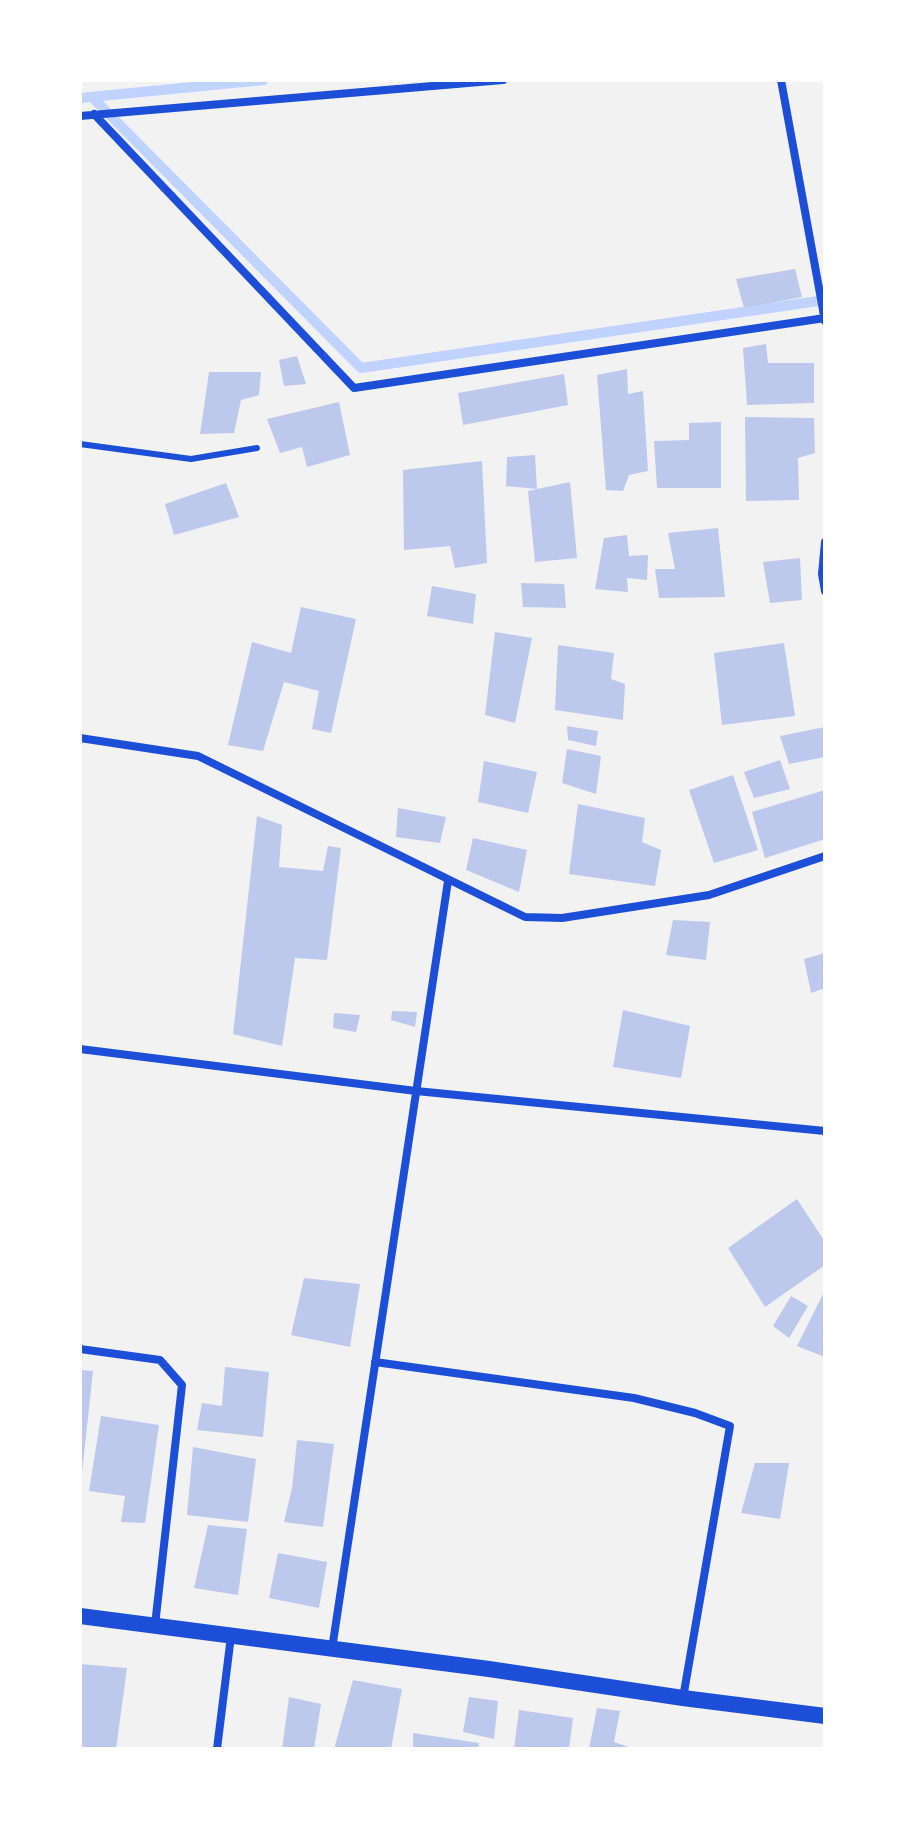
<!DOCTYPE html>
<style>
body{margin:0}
#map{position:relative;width:905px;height:1829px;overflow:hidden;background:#f2f2f2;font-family:Barlow,sans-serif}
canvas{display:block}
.frame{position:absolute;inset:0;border:82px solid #fff;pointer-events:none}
</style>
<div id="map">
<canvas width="905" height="1829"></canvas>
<div class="frame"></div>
</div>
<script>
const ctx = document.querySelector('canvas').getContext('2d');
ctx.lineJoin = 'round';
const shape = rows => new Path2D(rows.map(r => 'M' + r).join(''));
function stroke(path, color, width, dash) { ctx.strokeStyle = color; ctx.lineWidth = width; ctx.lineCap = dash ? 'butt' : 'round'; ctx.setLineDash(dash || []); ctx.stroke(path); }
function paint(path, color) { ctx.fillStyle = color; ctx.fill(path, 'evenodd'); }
const stream = shape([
 [92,97,361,368,825,300],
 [80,98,264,80]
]);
const building = shape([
 [795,269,802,297,744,308,736,279],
 [766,344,768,363,814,363,814,403,747,405,743,348],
 [297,356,306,384,284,386,279,360],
 [627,369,628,394,643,391,648,471,629,475,623,491,606,490,597,375],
 [209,372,261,372,259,395,241,400,234,433,200,434],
 [564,374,568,405,463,425,458,393],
 [339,402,350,455,307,467,302,447,280,453,267,419],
 [745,417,814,418,815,453,798,458,799,500,746,501],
 [721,422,721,488,657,488,654,441,689,440,689,423],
 [535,455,537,489,506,486,507,457],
 [482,461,487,563,455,568,450,546,404,550,403,470],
 [570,482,577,558,535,562,528,491],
 [226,483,239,517,174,535,165,504],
 [718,528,725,597,659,598,655,569,675,569,668,533],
 [627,535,629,556,648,555,647,580,627,578,628,592,595,589,604,538],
 [800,558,802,600,770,603,763,562],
 [521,583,564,584,566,608,523,607],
 [432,586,476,594,473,624,427,616],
 [301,607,356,619,331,733,312,729,319,691,284,682,263,751,228,745,252,642,291,653],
 [495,632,532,638,515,723,485,715],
 [784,643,795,716,722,725,714,653],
 [558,645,614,653,611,679,625,684,623,720,555,710],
 [567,726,598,731,596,746,568,740],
 [825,727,825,757,789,764,780,736],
 [567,749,601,756,596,794,562,783],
 [780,760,790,789,754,798,744,772],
 [484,761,537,772,528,813,478,802],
 [733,775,758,850,714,863,689,790],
 [825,790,825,839,765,858,752,812],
 [578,804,645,818,642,842,661,850,655,886,569,874],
 [398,808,446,817,440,843,396,837],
 [257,816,282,825,279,867,323,871,328,846,341,848,327,960,295,958,282,1046,233,1034],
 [473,838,527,850,519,892,466,870],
 [673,920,710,922,706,960,666,955],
 [825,953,825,988,811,993,804,959],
 [623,1010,690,1026,681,1078,613,1067],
 [392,1011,417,1012,415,1027,391,1020],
 [334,1013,360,1015,356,1032,333,1028],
 [797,1199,825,1242,825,1265,765,1307,728,1248],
 [304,1278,360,1284,350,1347,291,1335],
 [825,1290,825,1357,797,1346],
 [791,1296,808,1306,789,1338,773,1326],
 [225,1367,269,1372,263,1437,197,1430,202,1403,222,1406],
 [80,1370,93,1371,82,1473,80,1472],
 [101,1416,159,1425,145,1523,121,1522,125,1496,89,1491],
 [297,1440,334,1444,323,1527,284,1522,292,1488],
 [193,1447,256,1459,248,1522,187,1515],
 [755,1463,789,1463,780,1519,741,1513],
 [208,1525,247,1529,238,1595,194,1588],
 [278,1553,327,1562,319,1608,269,1598],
 [80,1664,127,1668,116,1749,80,1749],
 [353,1680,402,1689,391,1749,334,1749],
 [289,1697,321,1704,314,1749,282,1749],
 [469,1697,498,1701,494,1739,463,1732],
 [597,1708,620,1711,614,1742,634,1749,589,1749],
 [519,1710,573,1718,569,1749,514,1749],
 [413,1733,479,1743,478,1749,413,1749]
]);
const service = shape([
 [80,444,191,459,257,448]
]);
const minor = shape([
 [781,80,825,321],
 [94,114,354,388,825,318],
 [80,116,503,80],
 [825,542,822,574,825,591],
 [80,738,198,756,525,917,562,918,709,895,825,856],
 [80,1049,416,1091,825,1131],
 [80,1349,160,1360,182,1385,155,1625],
 [375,1362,634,1398,695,1413,730,1426,683,1698],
 [332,1649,448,881],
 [217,1749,231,1636]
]);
const secondary = shape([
 [80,1616,489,1669,683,1698,825,1716]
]);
stroke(stream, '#bfd3fe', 10);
paint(building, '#bdc9ec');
stroke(service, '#1d4ed8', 6);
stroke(minor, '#1d4ed8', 8);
stroke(secondary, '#1d4ed8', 16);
</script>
